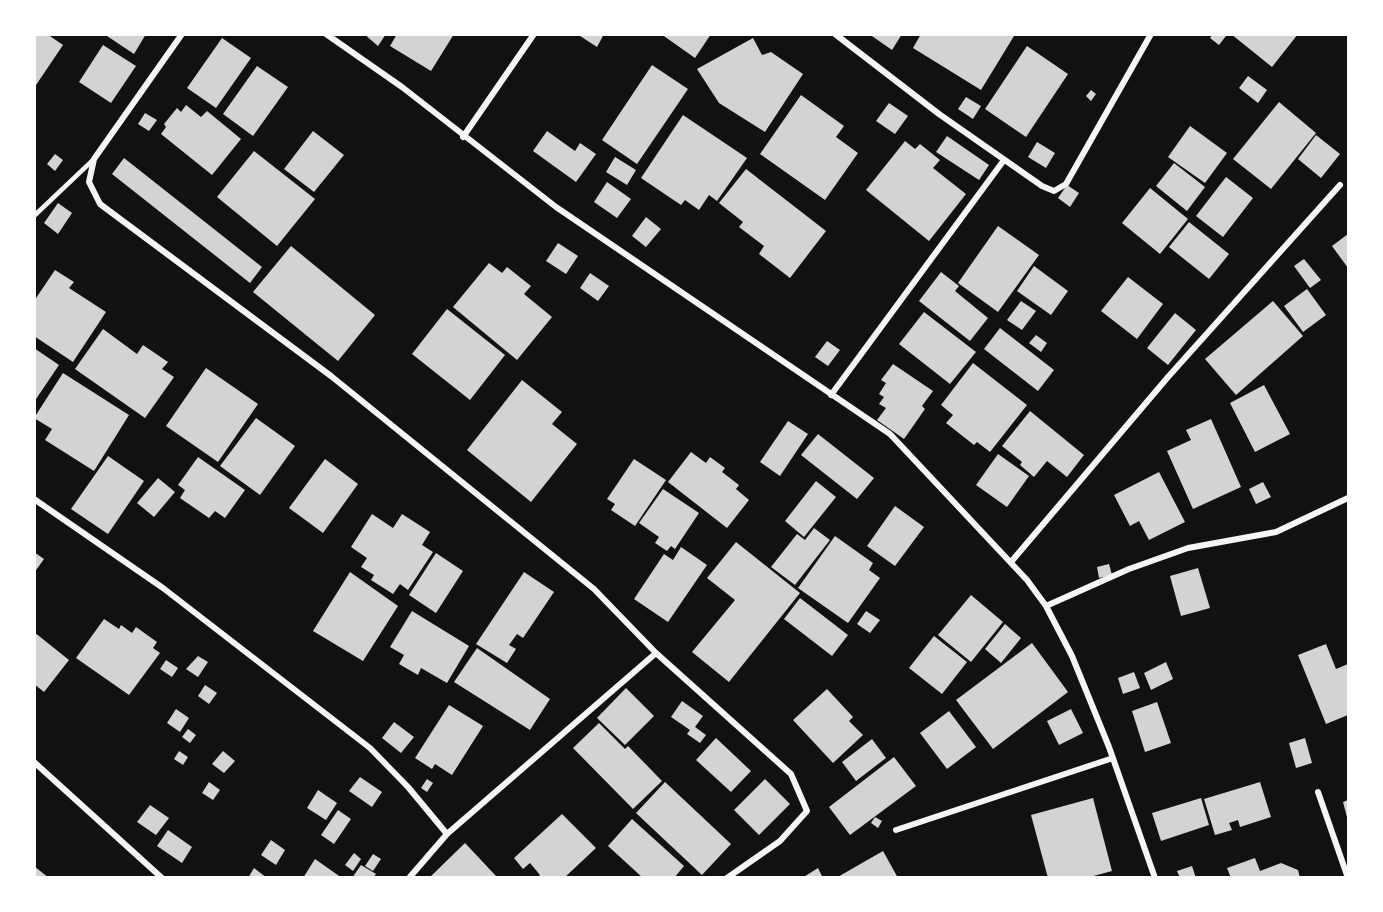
<!DOCTYPE html>
<style>
body{margin:0}
#map{position:relative;width:1383px;height:912px;overflow:hidden;background:#111;font-family:"PT Sans Narrow",sans-serif}
canvas{display:block}
.frame{position:absolute;inset:0;border:36px solid #fff;pointer-events:none}
</style>
<div id="map">
<canvas width="1383" height="912"></canvas>
<div class="frame"></div>
</div>
<script>
const ctx = document.querySelector('canvas').getContext('2d');
ctx.lineJoin = 'round';
function paint(path, color) { ctx.fillStyle = color; ctx.fill(path, 'evenodd'); }
const shape = rows => new Path2D(rows.map(r => 'M' + r).join(''));
function stroke(path, color, width, dash) { ctx.strokeStyle = color; ctx.lineWidth = width; ctx.lineCap = dash ? 'butt' : 'round'; ctx.setLineDash(dash || []); ctx.stroke(path); }
const building = shape([
 [34,34,47,34,63,45,34,88],
 [104,34,146,34,134,54],
 [364,34,386,34,378,46],
 [397,34,454,34,431,71,390,46],
 [577,34,604,34,597,47],
 [661,34,711,34,695,58],
 [869,34,902,34,892,50],
 [921,34,1012,34,1014,36,981,90,913,48],
 [1213,34,1224,34,1226,36,1219,45,1210,38],
 [1231,34,1298,34,1272,67],
 [222,38,251,58,216,108,187,88],
 [753,38,762,55,771,52,803,74,765,132,719,103,697,69],
 [103,45,136,66,111,103,79,82],
 [1027,46,1068,74,1026,137,985,109],
 [652,65,688,89,637,164,602,140],
 [257,66,288,87,253,136,223,114],
 [1248,76,1267,90,1258,103,1239,88],
 [1091,90,1096,94,1091,101,1086,96],
 [801,95,844,126,836,137,858,153,825,200,760,154],
 [966,97,981,106,973,119,958,109],
 [1279,102,1316,133,1271,189,1233,159],
 [889,103,908,116,895,134,876,121],
 [186,105,201,117,207,111,241,139,212,175,161,134,166,127,164,124,177,108,181,112],
 [145,113,157,120,149,131,138,124],
 [683,115,747,158,717,201,709,195,699,210,685,200,681,205,641,178],
 [1190,126,1227,153,1205,183,1168,157],
 [313,131,344,155,314,192,284,169],
 [547,131,575,151,580,143,596,154,576,182,533,151],
 [1316,135,1340,154,1321,178,1298,159],
 [947,136,989,165,979,180,936,152],
 [905,141,915,149,920,144,940,160,933,168,966,194,929,241,866,190],
 [1037,142,1055,153,1046,168,1028,157],
 [254,151,315,199,277,246,217,197],
 [55,154,63,160,55,171,47,164],
 [615,157,636,170,627,185,606,172],
 [124,158,262,267,250,283,112,174],
 [1174,163,1205,187,1187,211,1156,186],
 [746,169,826,231,790,278,759,254,764,246,739,227,743,222,719,203],
 [1226,177,1253,198,1223,237,1196,216],
 [607,182,631,199,617,218,594,202],
 [1067,185,1079,193,1070,207,1058,198],
 [1150,188,1188,219,1160,254,1122,223],
 [58,203,72,213,58,234,44,223],
 [646,217,661,229,646,247,632,236],
 [1189,222,1229,254,1209,279,1169,247],
 [998,226,1039,255,998,312,958,283],
 [1348,234,1348,268,1332,246],
 [558,243,578,256,566,274,546,261],
 [291,246,375,315,338,361,253,292],
 [1304,259,1321,280,1310,288,1294,266],
 [489,263,502,273,507,267,531,286,524,294,552,317,517,360,453,307],
 [1034,266,1068,291,1051,315,1017,291],
 [55,270,74,282,69,288,106,312,73,362,34,336,34,301],
 [941,272,959,286,955,291,988,318,970,341,919,301],
 [590,273,609,286,598,301,580,288],
 [1128,277,1163,304,1137,339,1101,311],
 [1307,289,1326,315,1303,332,1284,306],
 [1021,301,1036,311,1022,330,1007,320],
 [1273,301,1303,336,1236,395,1205,359],
 [447,309,505,355,470,400,412,354],
 [924,312,976,352,950,384,899,344],
 [1175,313,1196,330,1168,365,1147,348],
 [1000,328,1054,370,1038,391,984,349],
 [103,329,137,354,143,345,168,362,162,369,174,377,145,418,75,369],
 [1036,335,1047,343,1041,352,1029,343],
 [827,341,840,350,828,366,815,357],
 [34,348,59,365,34,402],
 [973,363,1027,405,990,452,977,442,974,445,946,423,953,415,941,405],
 [893,364,933,391,922,406,925,409,904,439,877,420,886,408,879,404,884,397,879,394,886,383,881,380],
 [206,368,258,404,218,462,166,426],
 [63,373,129,415,94,471,45,440,52,429,34,418],
 [522,380,562,412,552,424,577,444,531,502,467,450],
 [1264,385,1290,434,1255,452,1230,403],
 [1030,411,1084,455,1067,477,1047,461,1034,477,1020,465,1022,462,1002,446],
 [256,418,295,446,260,495,220,466],
 [1211,419,1241,487,1193,509,1167,451,1191,440,1186,430],
 [788,421,808,434,780,476,760,462],
 [818,434,874,478,857,499,801,455],
 [691,452,706,463,710,457,725,468,722,472,739,485,736,489,749,500,727,528,668,482],
 [998,454,1029,476,1007,507,976,485],
 [108,456,144,481,108,534,71,509],
 [198,457,245,490,225,518,215,511,209,518,180,498,185,490,178,485],
 [325,459,358,484,323,533,289,508],
 [634,459,666,480,635,526,611,510,615,504,607,499],
 [1159,472,1185,522,1149,540,1139,521,1130,526,1114,495],
 [158,478,175,492,154,517,137,503],
 [816,481,836,497,804,537,785,521],
 [1263,482,1271,497,1256,504,1249,489],
 [663,489,699,513,675,549,671,546,667,551,655,543,659,537,639,523],
 [895,506,924,527,895,566,867,546],
 [372,514,393,528,402,514,430,532,422,545,433,552,408,590,400,584,393,594,371,580,374,575,361,567,367,558,351,547],
 [814,528,830,540,795,585,771,567,797,534,805,540],
 [835,536,873,563,869,570,880,578,848,623,798,588],
 [736,542,800,593,729,682,692,652,735,600,707,578],
 [681,547,707,565,668,622,634,599,664,554,673,560],
 [34,552,44,559,34,573],
 [436,553,463,571,436,613,409,595],
 [1109,564,1112,575,1099,578,1097,567],
 [1198,568,1210,608,1181,616,1170,576],
 [350,572,398,606,363,661,313,631],
 [524,572,554,592,523,638,517,634,509,645,516,649,507,663,476,644],
 [971,595,1003,622,971,662,938,635],
 [800,598,848,635,832,656,784,619],
 [412,611,469,646,447,683,421,668,418,675,399,664,404,655,390,647],
 [866,611,880,620,870,633,857,624],
 [104,619,119,629,121,625,132,633,136,627,157,642,153,648,160,653,129,695,76,658],
 [1005,624,1021,638,1001,663,985,649],
 [34,632,69,660,44,692,34,684],
 [934,636,967,662,942,694,909,668],
 [1032,643,1068,692,993,749,956,700],
 [1326,644,1336,669,1348,664,1348,715,1326,724,1298,655],
 [477,648,550,699,530,730,454,682],
 [198,656,208,662,198,677,186,669],
 [166,660,178,668,172,677,160,669],
 [1166,662,1173,679,1151,690,1144,673],
 [1134,672,1140,688,1123,694,1118,678],
 [205,685,217,693,209,704,198,696],
 [626,688,654,716,625,745,597,718],
 [827,689,853,717,849,721,863,735,833,763,793,720],
 [682,701,703,716,695,727,706,735,700,743,687,734,690,730,671,717],
 [1157,702,1171,743,1145,752,1132,711],
 [449,705,483,726,452,775,435,764,432,769,415,758],
 [176,709,189,718,180,732,167,723],
 [1071,709,1083,733,1059,745,1047,721],
 [949,711,976,747,947,769,920,733],
 [394,722,414,737,401,753,382,738],
 [599,723,625,749,628,746,662,781,633,809,573,748],
 [188,729,196,735,190,743,182,737],
 [716,738,751,771,731,792,696,760],
 [1305,738,1312,763,1296,768,1289,743],
 [872,739,886,758,856,781,842,762],
 [179,751,188,757,183,765,174,759],
 [223,751,235,761,224,773,212,764],
 [894,757,916,786,850,835,829,807],
 [360,777,382,792,372,807,349,791],
 [427,779,433,783,427,792,421,788],
 [765,779,790,804,759,835,734,810],
 [209,782,220,790,213,800,202,793],
 [665,782,731,844,702,875,636,813],
 [1260,782,1271,817,1240,827,1238,820,1229,823,1232,830,1215,835,1204,799],
 [318,790,337,803,326,820,307,808],
 [1093,798,1112,871,1086,878,1048,878,1031,815],
 [1201,798,1209,825,1161,841,1152,813],
 [1348,800,1348,821,1343,802],
 [150,805,169,818,156,835,137,822],
 [338,810,351,819,334,844,321,835],
 [562,814,596,848,564,878,537,878,540,875,530,863,523,869,514,858],
 [875,817,882,821,878,828,871,823],
 [632,819,684,866,674,878,643,878,608,846],
 [168,830,192,847,182,863,157,846],
 [271,840,285,850,276,865,261,855],
 [465,843,496,876,494,878,429,878],
 [883,851,898,878,836,878],
 [354,853,361,859,353,871,345,865],
 [373,854,381,859,373,871,365,866],
 [1255,858,1260,871,1281,863,1298,870,1300,878,1231,878,1227,868],
 [315,859,342,878,303,878],
 [361,865,376,874,373,878,352,878],
 [34,866,49,878,34,878],
 [1192,866,1196,878,1180,878,1177,871],
 [254,868,267,878,248,878],
 [818,868,823,878,802,878]
]);
const service = shape([
 [34,216,93,160]
]);
const minor = shape([
 [182,34,94,159,89,182,100,204,331,376,594,589,656,653,791,774,807,811,780,841,727,878],
 [326,34,402,87,556,207,890,434,1027,580,1046,606,1072,656,1109,747,1155,878],
 [835,34,939,114,1042,186,1054,191,1066,184,1151,34],
 [463,137,534,34],
 [831,395,1004,160],
 [34,499,163,588,370,748,408,787,447,834],
 [1011,562,1168,377,1340,185],
 [1046,606,1129,569,1188,548,1276,532,1348,498],
 [34,762,162,878],
 [1318,792,1348,878],
 [896,830,1113,758],
 [409,878,447,834,656,653]
]);
paint(building, '#d3d3d3');
stroke(service, '#f5f5f5', 4.5);
stroke(minor, '#f5f5f5', 6);
</script>
